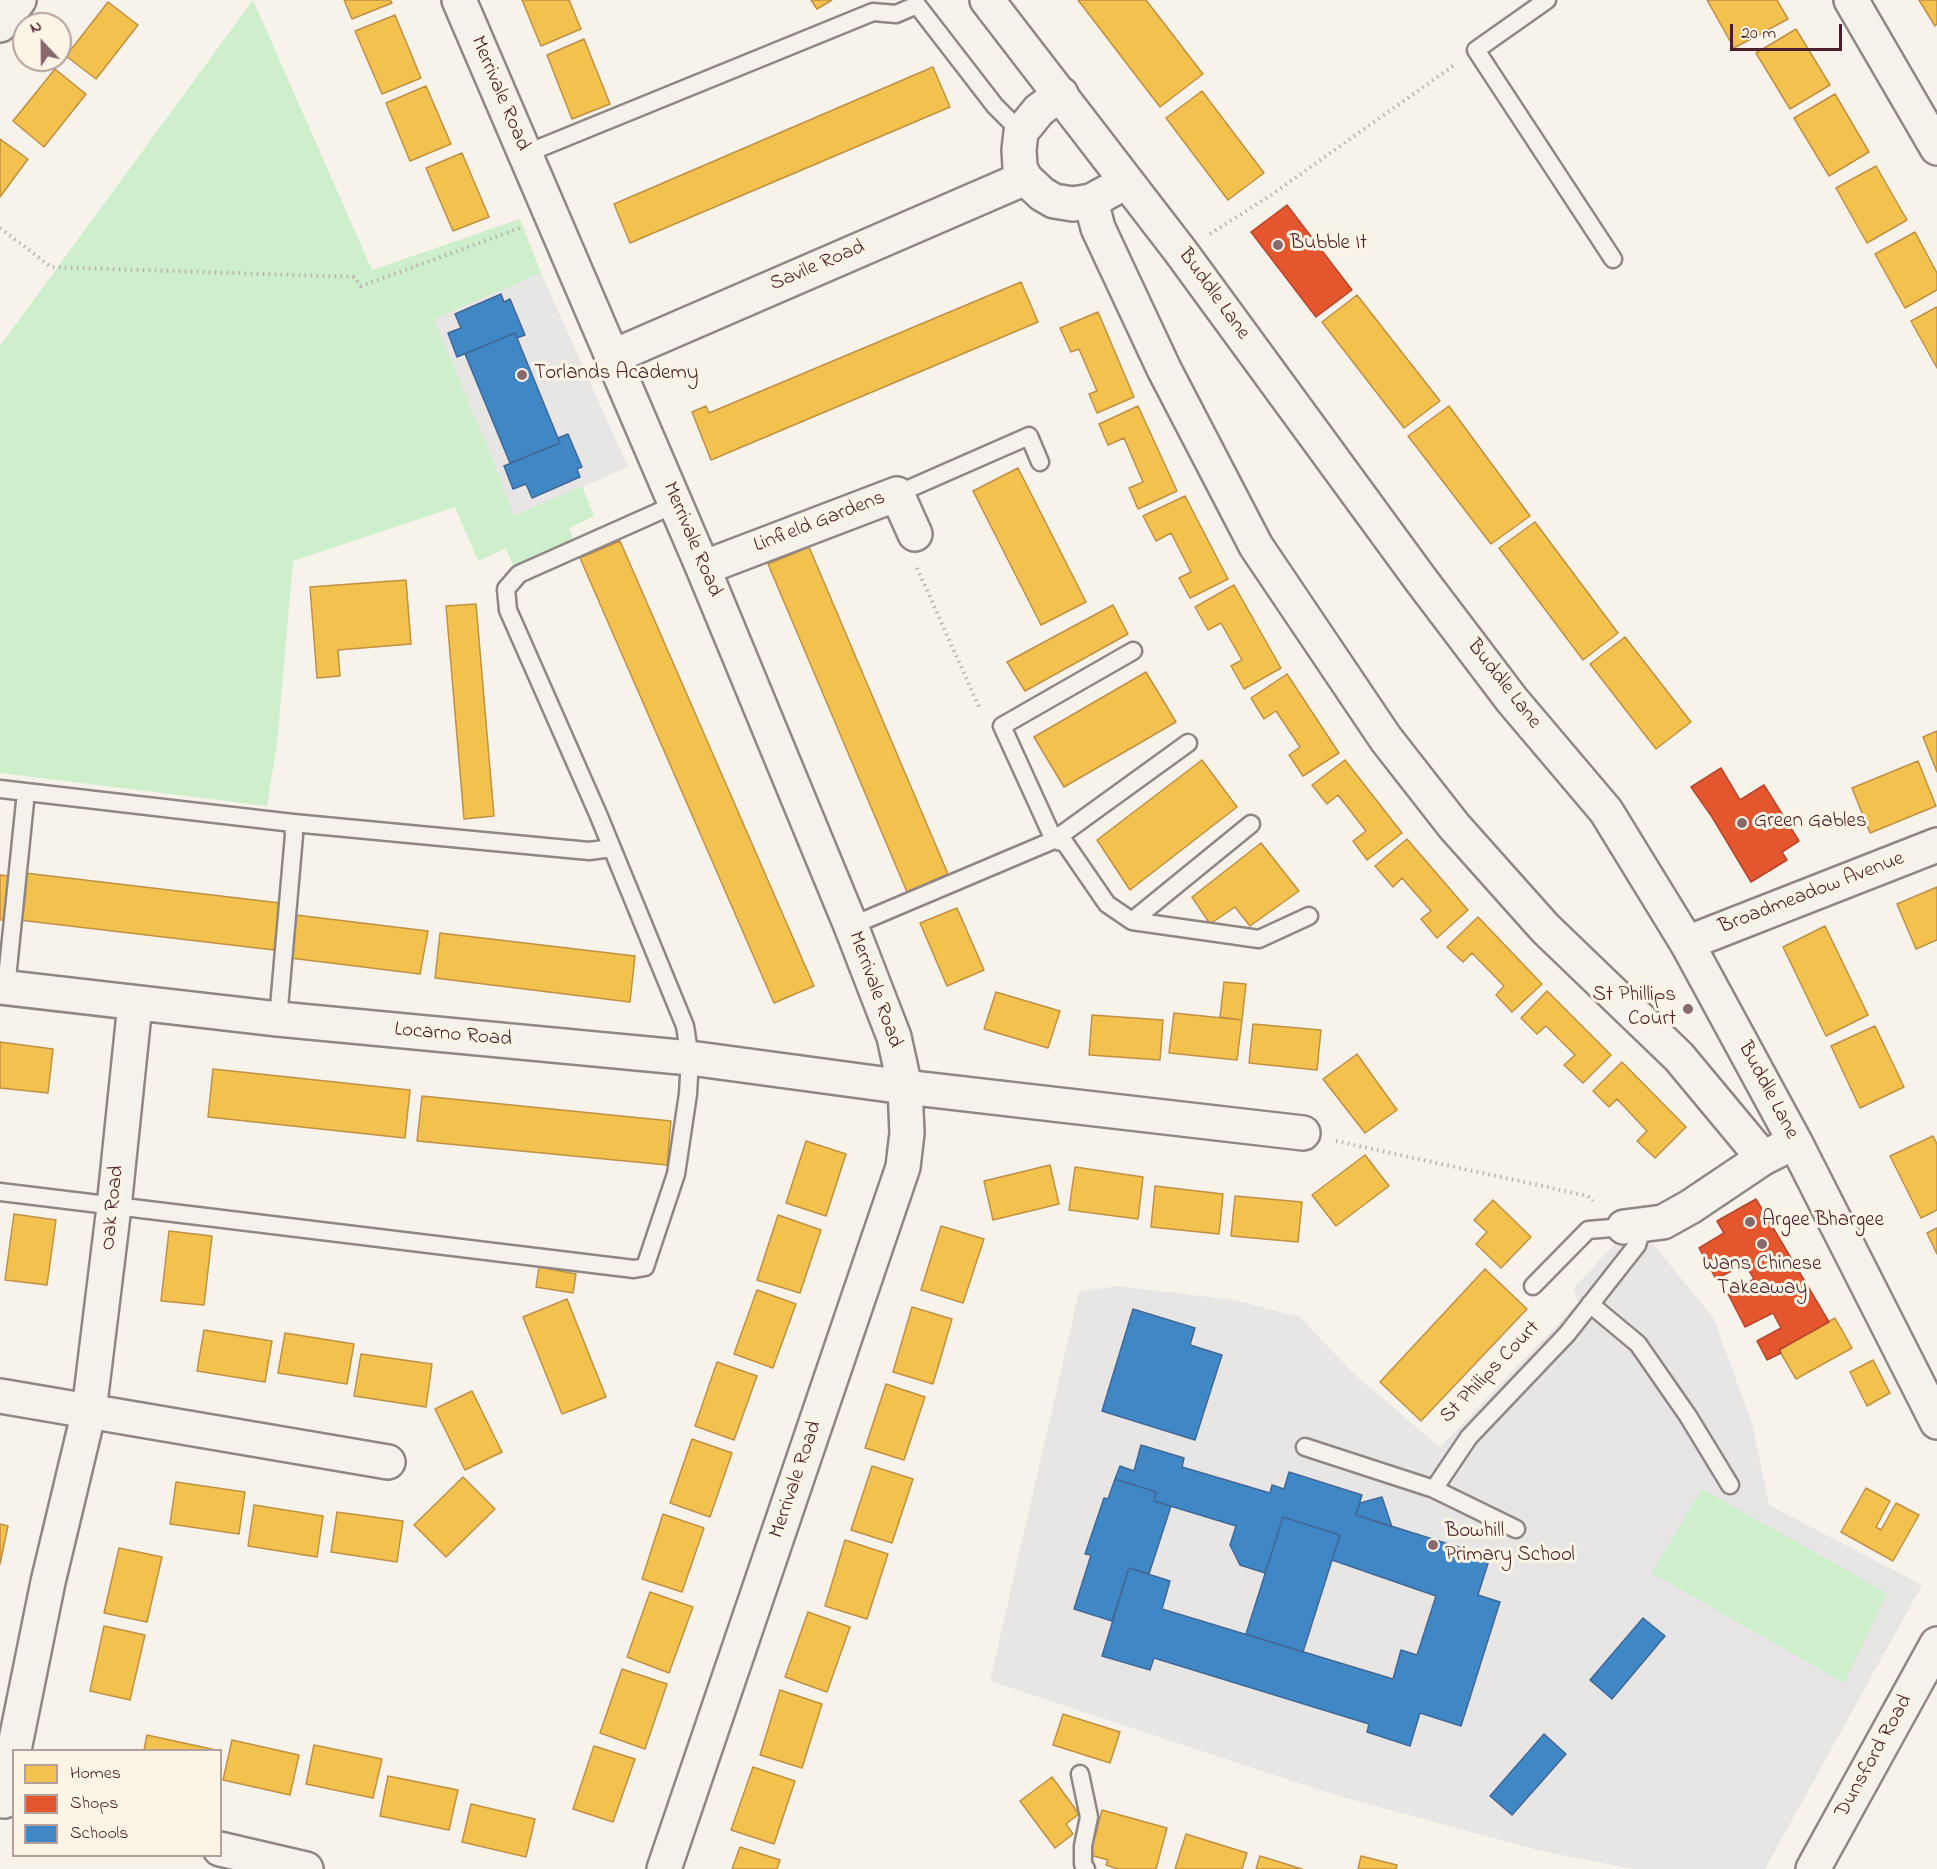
<!DOCTYPE html>
<style>
body{margin:0}
#map{position:relative;width:1937px;height:1869px;overflow:hidden;background:#f7f3ea;font-family:"Indie Flower",sans-serif}
canvas{display:block}
.legend{position:absolute;left:12px;top:1749px;width:210px;height:108px;box-sizing:border-box;background:#fcf5e5;border:2px solid #b59f9b;margin:0;padding:8px 10px;list-style:none;font-size:18px;color:#4a1f2b}
.legend li{display:flex;align-items:center;gap:12px;height:30px}
.legend b{width:30px;border:2px solid #b59f9b}
.north{position:absolute;left:12px;top:12px;width:60px;height:60px;box-sizing:border-box;background:#fcf5e5;border:2px solid #b59f9b;border-radius:50%;rotate:338deg;font-size:16px;font-weight:700;line-height:24px;text-align:center;color:#4a1f2b}
.north::after{content:'';display:block;margin:auto;width:21px;height:27px;background:#87696e;clip-path:polygon(50% 0,100% 100%,50% 72%,0 100%)}
.scale{position:absolute;left:1730px;top:24px;width:112px;height:27px;box-sizing:border-box;border:3px solid #4a1f2b;border-top:0;padding-left:8px;font-size:18px;line-height:21px;white-space:nowrap;color:#4a1f2b;-webkit-text-stroke:4px #fcf5e5;paint-order:stroke}
</style>
<div id="map">
<canvas width="1937" height="1869"></canvas>
<ul class="legend">
<li><b style="height:16px;background:#f2c14e"></b>Homes</li>
<li><b style="height:16px;background:#e4572e"></b>Shops</li>
<li><b style="height:16px;background:#3f88c5"></b>Schools</li>
</ul>
<div class="north">N</div>
<div class="scale">20 m</div>
</div>
<script>
const ctx = document.querySelector('canvas').getContext('2d');
ctx.lineJoin = 'round';
function paint(path, color) { ctx.fillStyle = color; ctx.fill(path, 'evenodd'); }
const shape = rows => new Path2D(rows.map(r => 'M' + r).join(''));
function stroke(path, color, width, dash) { ctx.strokeStyle = color; ctx.lineWidth = width; ctx.lineCap = dash ? 'butt' : 'round'; ctx.setLineDash(dash || []); ctx.stroke(path); }
function write(font, color, halo, rows, align = 'center') {
  ctx.font = font + ' "Indie Flower",sans-serif'; ctx.lineWidth = 6; ctx.setLineDash([]); ctx.textBaseline = 'middle'; ctx.strokeStyle = halo; ctx.fillStyle = color; for (const [text, x, y, turn = 0] of rows) {
    ctx.save(); ctx.translate(x, y); ctx.rotate((+turn || 0) * Math.PI / 180); ctx.textAlign = isNaN(turn) ? turn : align; if (halo) ctx.strokeText(text, 0, 0); ctx.fillText(text, 0, 0); ctx.restore();
  }
}
const built = shape([
 [541,273,628,467,514,517,495,465,434,319],
 [1618,1240,1654,1245,1713,1317,1752,1423,1769,1505,1922,1585,1765,1869,1634,1869,1541,1851,1335,1795,990,1681,1079,1292,1117,1286,1234,1300,1300,1317,1355,1375,1440,1447,1578,1303,1574,1288]
]);
const green = shape([
 [253,0,372,270,520,219,541,273,434,319,495,465,514,516,582,486,594,516,569,528,574,541,514,568,506,548,478,561,455,507,293,561,277,744,267,806,0,773,0,346],
 [1702,1489,1887,1593,1844,1683,1652,1573]
]);
const homes = shape([
 [344,0,390,0,392,3,352,19,344,0],
 [522,0,569,0,581,29,541,46,522,0],
 [811,0,832,0,817,9,811,0],
 [1078,0,1146,0,1203,74,1160,107,1078,0],
 [1707,0,1777,0,1788,19,1734,48,1707,0],
 [1919,0,1937,0,1937,24,1935,26,1919,0],
 [108,2,138,25,96,79,66,56,108,2],
 [395,15,421,78,382,94,355,31,395,15],
 [1796,29,1830,85,1790,109,1756,53,1796,29],
 [584,39,610,104,572,119,547,55,584,39],
 [933,67,950,107,630,243,614,204,933,67],
 [55,69,86,94,44,147,13,121,55,69],
 [426,86,451,144,410,161,386,103,426,86],
 [1202,91,1264,173,1228,200,1166,118,1202,91],
 [1835,94,1869,152,1829,176,1794,118,1835,94],
 [0,139,28,159,0,197,0,139],
 [462,153,489,217,453,231,426,168,462,153],
 [1876,166,1907,220,1867,243,1836,188,1876,166],
 [1915,232,1937,273,1937,290,1905,308,1875,254,1915,232],
 [1021,282,1038,322,711,460,692,412,706,406,709,413,1021,282],
 [1357,295,1440,401,1404,428,1322,322,1357,295],
 [1937,307,1937,368,1911,321,1937,307],
 [1098,312,1134,397,1097,413,1089,394,1097,391,1079,349,1071,352,1060,328,1098,312],
 [1138,406,1177,491,1138,509,1129,488,1143,482,1124,438,1108,445,1099,424,1138,406],
 [1449,406,1530,516,1491,544,1408,436,1449,406],
 [1018,468,1086,602,1041,625,973,491,1018,468],
 [1185,496,1228,579,1190,598,1179,578,1191,572,1171,533,1156,541,1143,516,1185,496],
 [1535,522,1618,633,1583,660,1499,548,1535,522],
 [620,541,814,986,774,1003,580,558,620,541],
 [809,547,948,874,907,892,768,564,809,547],
 [406,580,411,644,338,650,340,676,317,678,310,587,406,580],
 [1234,585,1281,668,1244,689,1231,666,1242,660,1221,623,1208,630,1195,607,1234,585],
 [476,604,494,816,464,819,446,606,476,604],
 [1113,605,1128,634,1025,691,1007,662,1113,605],
 [1625,637,1691,722,1656,749,1590,664,1625,637],
 [1146,672,1176,722,1064,787,1034,737,1146,672],
 [1287,674,1339,753,1303,776,1289,755,1300,747,1276,711,1264,719,1251,698,1287,674],
 [1937,731,1937,772,1923,737,1937,731],
 [1202,760,1237,807,1130,890,1097,840,1202,760],
 [1345,760,1402,833,1367,860,1353,841,1366,831,1338,795,1327,804,1312,785,1345,760],
 [1918,761,1936,806,1870,833,1852,788,1918,761],
 [1407,839,1468,910,1437,938,1421,919,1431,911,1402,878,1393,887,1375,866,1407,839],
 [1261,843,1299,891,1250,926,1235,907,1210,924,1192,897,1261,843],
 [25,873,280,903,274,950,19,920,25,873],
 [0,875,9,876,4,920,0,920,0,875],
 [1937,887,1937,940,1916,949,1897,904,1937,887],
 [957,908,984,970,947,986,920,923,957,908],
 [296,915,428,931,420,974,290,958,296,915],
 [1478,917,1542,984,1512,1012,1496,995,1504,986,1472,953,1463,962,1447,947,1478,917],
 [1825,926,1868,1015,1826,1036,1783,947,1825,926],
 [440,933,635,956,630,1002,435,978,440,933],
 [1224,982,1246,984,1242,1020,1220,1017,1224,982],
 [1547,991,1611,1055,1583,1083,1564,1065,1575,1055,1546,1026,1537,1034,1521,1018,1547,991],
 [996,992,1060,1011,1048,1048,984,1029,996,992],
 [1174,1013,1242,1020,1237,1060,1169,1053,1174,1013],
 [1092,1015,1163,1020,1160,1060,1089,1055,1092,1015],
 [1253,1024,1321,1030,1317,1070,1249,1063,1253,1024],
 [1875,1026,1904,1087,1860,1108,1831,1046,1875,1026],
 [0,1042,53,1049,48,1093,0,1088,0,1042],
 [1357,1054,1397,1110,1365,1133,1323,1079,1357,1054],
 [1622,1062,1686,1127,1655,1158,1637,1141,1647,1131,1617,1099,1609,1107,1593,1091,1622,1062],
 [213,1069,410,1090,405,1138,208,1117,213,1069],
 [422,1096,671,1121,667,1165,417,1141,422,1096],
 [1933,1136,1937,1144,1937,1210,1921,1218,1890,1156,1933,1136],
 [806,1141,846,1154,826,1216,786,1203,806,1141],
 [1365,1155,1389,1186,1336,1226,1312,1195,1365,1155],
 [1050,1165,1059,1204,993,1220,984,1181,1050,1165],
 [1075,1167,1143,1177,1138,1219,1069,1210,1075,1167],
 [1155,1186,1223,1194,1219,1234,1151,1227,1155,1186],
 [1235,1196,1302,1202,1298,1242,1231,1236,1235,1196],
 [1493,1200,1531,1237,1501,1268,1476,1244,1487,1232,1474,1220,1493,1200],
 [14,1214,56,1220,47,1285,5,1280,14,1214],
 [778,1215,821,1230,800,1293,757,1280,778,1215],
 [941,1226,984,1239,963,1303,921,1290,941,1226],
 [1937,1228,1937,1254,1927,1233,1937,1228],
 [169,1231,212,1236,204,1305,161,1301,169,1231],
 [539,1267,576,1274,573,1293,536,1287,539,1267],
 [1485,1269,1527,1309,1421,1421,1380,1382,1485,1269],
 [757,1290,796,1304,773,1368,734,1354,757,1290],
 [567,1299,606,1397,562,1414,523,1317,567,1299],
 [912,1307,952,1319,933,1384,893,1372,912,1307],
 [1835,1318,1852,1348,1796,1379,1779,1350,1835,1318],
 [204,1330,272,1341,265,1382,197,1371,204,1330],
 [285,1333,354,1344,347,1384,278,1373,285,1333],
 [361,1354,432,1364,426,1407,354,1396,361,1354],
 [1873,1360,1890,1393,1867,1406,1850,1372,1873,1360],
 [717,1362,757,1376,734,1440,695,1426,717,1362],
 [886,1384,925,1397,904,1460,865,1448,886,1384],
 [472,1391,502,1452,465,1470,435,1409,472,1391],
 [692,1439,732,1453,710,1517,670,1503,692,1439],
 [872,1466,913,1479,892,1543,851,1530,872,1466],
 [463,1477,495,1509,446,1557,414,1525,463,1477],
 [176,1482,245,1492,239,1534,170,1524,176,1482],
 [1866,1488,1890,1501,1876,1527,1881,1530,1896,1503,1919,1515,1893,1561,1841,1532,1866,1488],
 [254,1505,323,1516,317,1557,248,1546,254,1505],
 [337,1512,403,1521,397,1562,331,1552,337,1512],
 [663,1514,704,1528,682,1592,642,1579,663,1514],
 [0,1524,8,1526,0,1564,0,1524],
 [845,1540,888,1554,867,1619,825,1606,845,1540],
 [119,1548,162,1557,147,1622,104,1613,119,1548],
 [650,1592,693,1607,669,1673,627,1657,650,1592],
 [808,1612,850,1627,827,1692,785,1677,808,1612],
 [104,1626,145,1635,130,1700,90,1691,104,1626],
 [622,1669,667,1684,645,1749,600,1733,622,1669],
 [780,1690,822,1704,802,1768,760,1755,780,1690],
 [1063,1714,1120,1732,1110,1763,1053,1745,1063,1714],
 [147,1735,216,1750,144,1750,147,1735],
 [232,1740,299,1755,290,1795,223,1780,232,1740],
 [314,1745,382,1759,373,1798,306,1784,314,1745],
 [594,1746,635,1759,613,1822,573,1809,594,1746],
 [753,1767,795,1781,774,1844,731,1830,753,1767],
 [388,1776,458,1790,449,1830,380,1816,388,1776],
 [1052,1777,1079,1814,1066,1824,1073,1834,1055,1848,1020,1801,1052,1777],
 [471,1804,535,1819,526,1857,462,1842,471,1804],
 [1102,1810,1167,1828,1156,1869,1118,1869,1106,1865,1108,1860,1090,1855,1102,1810],
 [1186,1834,1247,1853,1242,1869,1175,1869,1186,1834],
 [740,1847,780,1860,777,1869,732,1869,740,1847],
 [1260,1856,1302,1869,1256,1869,1260,1856],
 [1361,1856,1397,1865,1396,1869,1358,1869,1361,1856]
]);
const shops = shape([
 [1287,205,1352,290,1316,317,1251,232,1287,205],
 [1721,768,1740,800,1764,785,1799,841,1782,852,1787,860,1751,882,1712,817,1691,787,1721,768],
 [1756,1199,1829,1322,1779,1350,1781,1353,1767,1360,1757,1341,1781,1328,1773,1313,1745,1327,1728,1294,1754,1279,1745,1264,1716,1279,1699,1248,1724,1233,1717,1221,1756,1199]
]);
const schools = shape([
 [501,294,504,302,510,299,525,335,517,338,515,333,457,357,448,333,461,328,455,314,501,294],
 [515,333,560,443,510,463,465,354,515,333],
 [568,434,582,467,577,469,580,477,532,498,526,484,513,489,504,466,560,443,558,438,568,434],
 [1133,1309,1195,1328,1190,1345,1222,1355,1195,1440,1102,1411,1133,1309],
 [1141,1445,1184,1458,1182,1467,1270,1493,1272,1485,1284,1489,1289,1472,1362,1495,1356,1515,1490,1557,1478,1595,1500,1602,1461,1726,1420,1713,1410,1746,1367,1732,1369,1724,1154,1658,1150,1670,1102,1656,1129,1568,1170,1581,1162,1609,1393,1679,1401,1650,1417,1655,1436,1596,1332,1560,1340,1535,1283,1517,1265,1573,1240,1565,1230,1545,1236,1526,1154,1501,1156,1492,1115,1479,1120,1466,1134,1471,1141,1445],
 [1115,1479,1156,1492,1154,1501,1171,1506,1149,1574,1129,1568,1112,1621,1074,1609,1091,1555,1085,1554,1104,1498,1108,1499,1115,1479],
 [1382,1497,1392,1527,1356,1515,1360,1503,1382,1497],
 [1283,1517,1340,1535,1303,1652,1246,1634,1283,1517],
 [1643,1618,1665,1636,1612,1699,1590,1680,1643,1618],
 [1544,1734,1566,1754,1512,1815,1490,1796,1544,1734]
]);
const path = shape([
 [0,228,51,267,354,277,361,286,520,228],
 [1210,234,1271,195,1453,66],
 [917,568,980,709],
 [1336,1141,1588,1196,1593,1201]
]);
const service = shape([
 [1547,0,1476,50,1613,259],
 [525,154,873,12,896,14,917,5,995,106,1021,132],
 [897,494,1029,436,1040,462],
 [1133,651,1002,726,1054,840,1065,843,1107,904,1132,921,1259,939,1309,916],
 [0,789,293,823,589,851,612,848],
 [1132,921,1251,824],
 [851,926,1054,840,1188,743],
 [6,988,26,792],
 [278,1019,294,835,293,823],
 [0,1192,634,1269,645,1267,676,1174,688,1094,690,1058,685,1026,598,814,508,610,506,589,519,574,676,504],
 [1533,1286,1588,1230,1624,1227],
 [1590,1304,1638,1344,1688,1416,1730,1485],
 [1305,1447,1434,1489,1516,1529],
 [1434,1489,1469,1437,1567,1334,1637,1245,1643,1226],
 [1080,1774,1089,1817,1083,1846,1083,1864,1086,1869]
]);
const minor = shape([
 [459,0,703,568,851,926,894,1037,905,1087,907,1133,903,1167,664,1869],
 [1851,0,1937,148],
 [0,25,19,0],
 [1061,94,1039,110,1021,132,1019,150,1020,167,1025,178,1042,194,1054,201,1073,204,1091,201,1126,182],
 [1091,201,1098,228,1164,369,1256,546,1386,739,1454,826,1545,928,1679,1057,1763,1158],
 [612,357,1025,178],
 [703,568,897,494,915,534],
 [1687,943,1937,845],
 [0,987,278,1019,690,1058,905,1087,1303,1133],
 [1624,1227,1663,1222,1690,1207,1763,1158,1783,1148],
 [0,1396,388,1462],
 [14,1750,48,1582,89,1411,114,1207,135,1004],
 [4,1801,14,1753],
 [220,1849,306,1869]
]);
const tertiary = shape([
 [987,0,1181,252,1421,580,1512,700,1606,811,1687,943,1795,1142,1937,1422]
]);
const secondary = shape([
 [1813,1869,1937,1644]
]);
const markers = [
 [1278,245,6,"#87696e"],
 [522,375,6,"#87696e"],
 [1742,823,6,"#87696e"],
 [1688,1009,6,"#87696e"],
 [1750,1222,6,"#87696e"],
 [1762,1244,6,"#87696e"],
 [1433,1545,6,"#87696e"]
];
const streetNames = [
 ["Merrivale Road",499,94,67],
 ["Savile Road",818,267,-23],
 ["Buddle Lane",1213,295,54],
 ["Linfield Gardens",820,523,-21],
 ["Merrivale Road",691,540,67],
 ["Buddle Lane",1503,685,52],
 ["Broadmeadow Avenue",1812,894,-21],
 ["Merrivale Road",874,990,70],
 ["Locarno Road",453,1036,5],
 ["Buddle Lane",1767,1091,62],
 ["Oak Road",114,1208,-84],
 ["St Philips Court",1491,1373,-46],
 ["Merrivale Road",797,1480,-71],
 ["Dunsford Road",1875,1757,-61]
];
const poiNames = [
 ["Bubble It",1290,245],
 ["Torlands Academy",534,375],
 ["Green Gables",1754,823],
 ["St Phillips",1676,997,"right"],
 ["Court",1676,1021,"right"],
 ["Argee Bhargee",1762,1222],
 ["Wans Chinese",1762,1266,"center"],
 ["Takeaway",1762,1290,"center"],
 ["Bowhill",1445,1533],
 ["Primary School",1445,1557]
];
paint(built, '#e7e6e4');
paint(green, '#cdefcc');
paint(homes, '#f2c14e');
stroke(homes, '#c09044', 1.5);
paint(shops, '#e4572e');
stroke(shops, '#b6462d', 1.5);
paint(schools, '#3f88c5');
stroke(schools, '#426897', 1.5);
stroke(service, '#908684', 21);
stroke(minor, '#908684', 38);
stroke(tertiary, '#908684', 38);
stroke(secondary, '#908684', 38);
stroke(path, '#b8b1ae', 4, [1.5, 4.5]);
stroke(service, '#f5f2ec', 16);
stroke(minor, '#f5f2ec', 33);
stroke(tertiary, '#f5f2ec', 33);
stroke(secondary, '#f5f2ec', 33);
for (const [x, y, r, color] of markers) { const dot = new Path2D(); dot.arc(x, y, r, 0, 2 * Math.PI); ctx.fillStyle = color; ctx.fill(dot); stroke(dot, '#fcf5e5', 2); }
write('21px', '#4a1f2b', '#fcf5e5', streetNames);
write('21px', '#4a1f2b', '#fcf5e5', poiNames, 'left');
</script>
